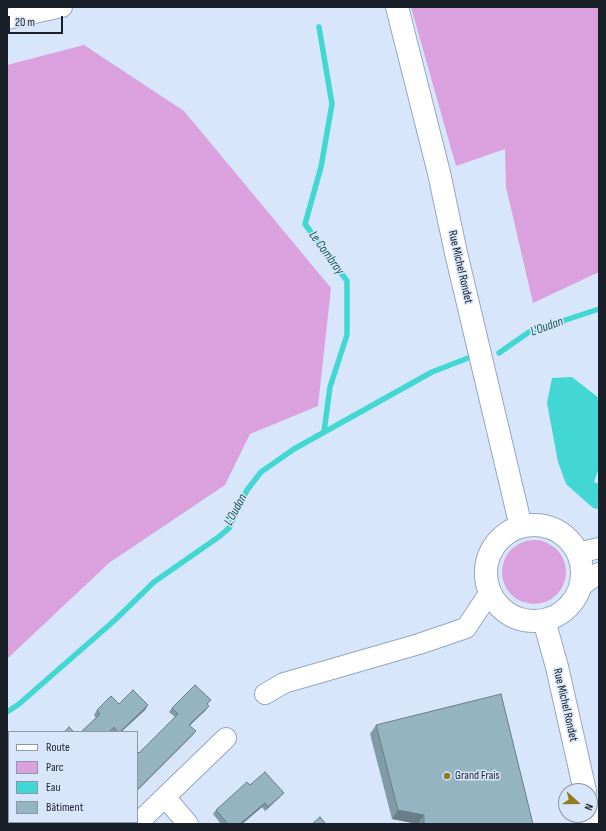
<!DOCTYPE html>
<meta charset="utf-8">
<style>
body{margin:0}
#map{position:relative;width:606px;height:831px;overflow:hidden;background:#d8e6fb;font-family:"Sofia Sans Condensed",sans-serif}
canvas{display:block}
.frame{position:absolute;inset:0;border:8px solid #192029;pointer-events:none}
.legend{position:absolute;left:8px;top:731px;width:130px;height:92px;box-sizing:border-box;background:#d8e6fb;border:1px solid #8c97a7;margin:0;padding:5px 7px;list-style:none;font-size:12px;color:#192029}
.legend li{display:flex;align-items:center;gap:8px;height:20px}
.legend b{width:20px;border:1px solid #8c97a7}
.north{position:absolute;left:558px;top:783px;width:40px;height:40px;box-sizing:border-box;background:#d8e6fb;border:1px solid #8c97a7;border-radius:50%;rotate:111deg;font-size:11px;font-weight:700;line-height:16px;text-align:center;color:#192029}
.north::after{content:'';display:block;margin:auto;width:14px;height:18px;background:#937a21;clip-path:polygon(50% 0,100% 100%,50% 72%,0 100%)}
.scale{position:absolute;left:8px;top:16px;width:55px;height:18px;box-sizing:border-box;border:2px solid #192029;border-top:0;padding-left:5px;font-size:12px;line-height:14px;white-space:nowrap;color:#192029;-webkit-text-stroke:3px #d8e6fb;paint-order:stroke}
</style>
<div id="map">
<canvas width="606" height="831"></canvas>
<div class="frame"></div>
<ul class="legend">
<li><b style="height:5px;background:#fff"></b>Route</li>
<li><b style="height:11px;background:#dba0de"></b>Parc</li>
<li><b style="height:11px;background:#42d7d3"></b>Eau</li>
<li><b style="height:11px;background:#94b4c2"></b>Bâtiment</li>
</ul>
<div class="north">N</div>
<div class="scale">20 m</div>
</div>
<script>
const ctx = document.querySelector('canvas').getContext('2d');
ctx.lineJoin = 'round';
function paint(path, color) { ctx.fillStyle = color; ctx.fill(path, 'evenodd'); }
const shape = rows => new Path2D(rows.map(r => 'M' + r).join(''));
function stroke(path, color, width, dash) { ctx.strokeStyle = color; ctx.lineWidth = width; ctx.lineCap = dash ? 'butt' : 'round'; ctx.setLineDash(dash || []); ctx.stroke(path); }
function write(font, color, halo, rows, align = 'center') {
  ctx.font = font + ' "Sofia Sans Condensed",sans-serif'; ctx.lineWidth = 3; ctx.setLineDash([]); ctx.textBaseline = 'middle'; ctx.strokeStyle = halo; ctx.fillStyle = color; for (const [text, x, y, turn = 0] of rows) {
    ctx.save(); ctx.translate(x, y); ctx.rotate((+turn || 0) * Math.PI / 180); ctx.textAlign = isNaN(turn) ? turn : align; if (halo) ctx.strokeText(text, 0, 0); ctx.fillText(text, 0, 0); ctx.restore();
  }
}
const green = shape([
 [411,7,599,7,599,272,533,303,506,187,505,149,456,166],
 [84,45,184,111,331,288,318,406,250,434,225,485,109,563,7,659,7,65],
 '502 572a32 32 0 1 1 64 0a32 32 0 1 1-64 0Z'
]);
const water = shape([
 [572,377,599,398,599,468,594,482,599,484,599,509,593,508,566,484,558,462,547,403,552,378]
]);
const stream = shape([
 [319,27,332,104,321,167,305,224,347,281,347,335,330,387,324,432],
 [499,353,529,332,599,309],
 [7,712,19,704,115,620,154,582,220,536,229,528,247,490,261,472,294,449,432,372,468,358]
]);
const street = shape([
 [7,19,62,7],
 [578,553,599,548],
 [580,587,599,573],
 [265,694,284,683,419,644,466,628,490,592],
 [165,797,188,824],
 [110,822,112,824],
 [137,824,226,738]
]);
const secondary = shape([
 [397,7,439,173,456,253,521,527],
 '486 573a48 48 0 1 1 96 0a48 48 0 1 1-96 0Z',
 [544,620,557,667,585,791],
 [590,809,594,824]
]);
const wall = shape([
 [119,704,148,705,145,710,121,732,81,732,96,718,94,715,97,710],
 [172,708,206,710,190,725,193,735,139,753,175,717,169,712],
 [376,725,533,824,418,824,392,819,370,734],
 [250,785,280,797,265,811,262,807,242,824,221,824,213,814,216,810],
 [9,822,69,822,67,824,7,824]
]);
const shadedWall = shape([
 [148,705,145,710,121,732,120,732],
 [209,706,206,710,186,729,189,725],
 [196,731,193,735,137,791,137,790],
 [284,793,280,797,265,811,268,807],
 [265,803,262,807,242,824,240,824],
 [398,810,424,815,418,824,392,819]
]);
const building = shape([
 [195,685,211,700,207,704,209,706,189,725,196,731,137,790,137,751,139,753,178,714,172,708,195,685],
 [133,690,148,705,120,732,118,732,114,727,109,732,81,732,100,714,97,710,111,696,119,704,133,690],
 [501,694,533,824,424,824,424,815,398,810,376,725,501,694],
 [69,727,74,732,64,732,69,727],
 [265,772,284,793,268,807,265,803,240,824,228,824,216,810,247,782,250,785,265,772],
 [320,817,326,824,312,824,320,817],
 [7,819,9,821,9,822,28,822,26,824,7,824,7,819],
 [34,822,67,822,65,824,36,824,34,822]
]);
const markers = [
 [447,776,4,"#937a21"]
];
const streetNames = [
 ["Rue Michel Rondet",460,267,77],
 ["Rue Michel Rondet",565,705,77]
];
const poiNames = [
 ["Grand Frais",455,776]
];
const waterNames = [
 ["Le Combray",326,253,54],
 ["L'Oudan",547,327,-20],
 ["L'Oudan",236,510,-62]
];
paint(green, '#dba0de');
paint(water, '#42d7d3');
stroke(stream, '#42d7d3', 5.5);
stroke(street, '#96a7bf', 22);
stroke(secondary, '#96a7bf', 24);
stroke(street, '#fff', 20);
stroke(secondary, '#fff', 22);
paint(wall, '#7f9ba7');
paint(shadedWall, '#687e88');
paint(building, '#94b4c2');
stroke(building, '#687e88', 1);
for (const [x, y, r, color] of markers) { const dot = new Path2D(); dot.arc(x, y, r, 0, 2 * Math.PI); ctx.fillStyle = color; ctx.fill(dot); stroke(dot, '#d8e6fb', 1.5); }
write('12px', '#192029', '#d8e6fb', streetNames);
write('12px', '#192029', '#d8e6fb', poiNames, 'left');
write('italic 13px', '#1a5755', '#d8e6fb', waterNames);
</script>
